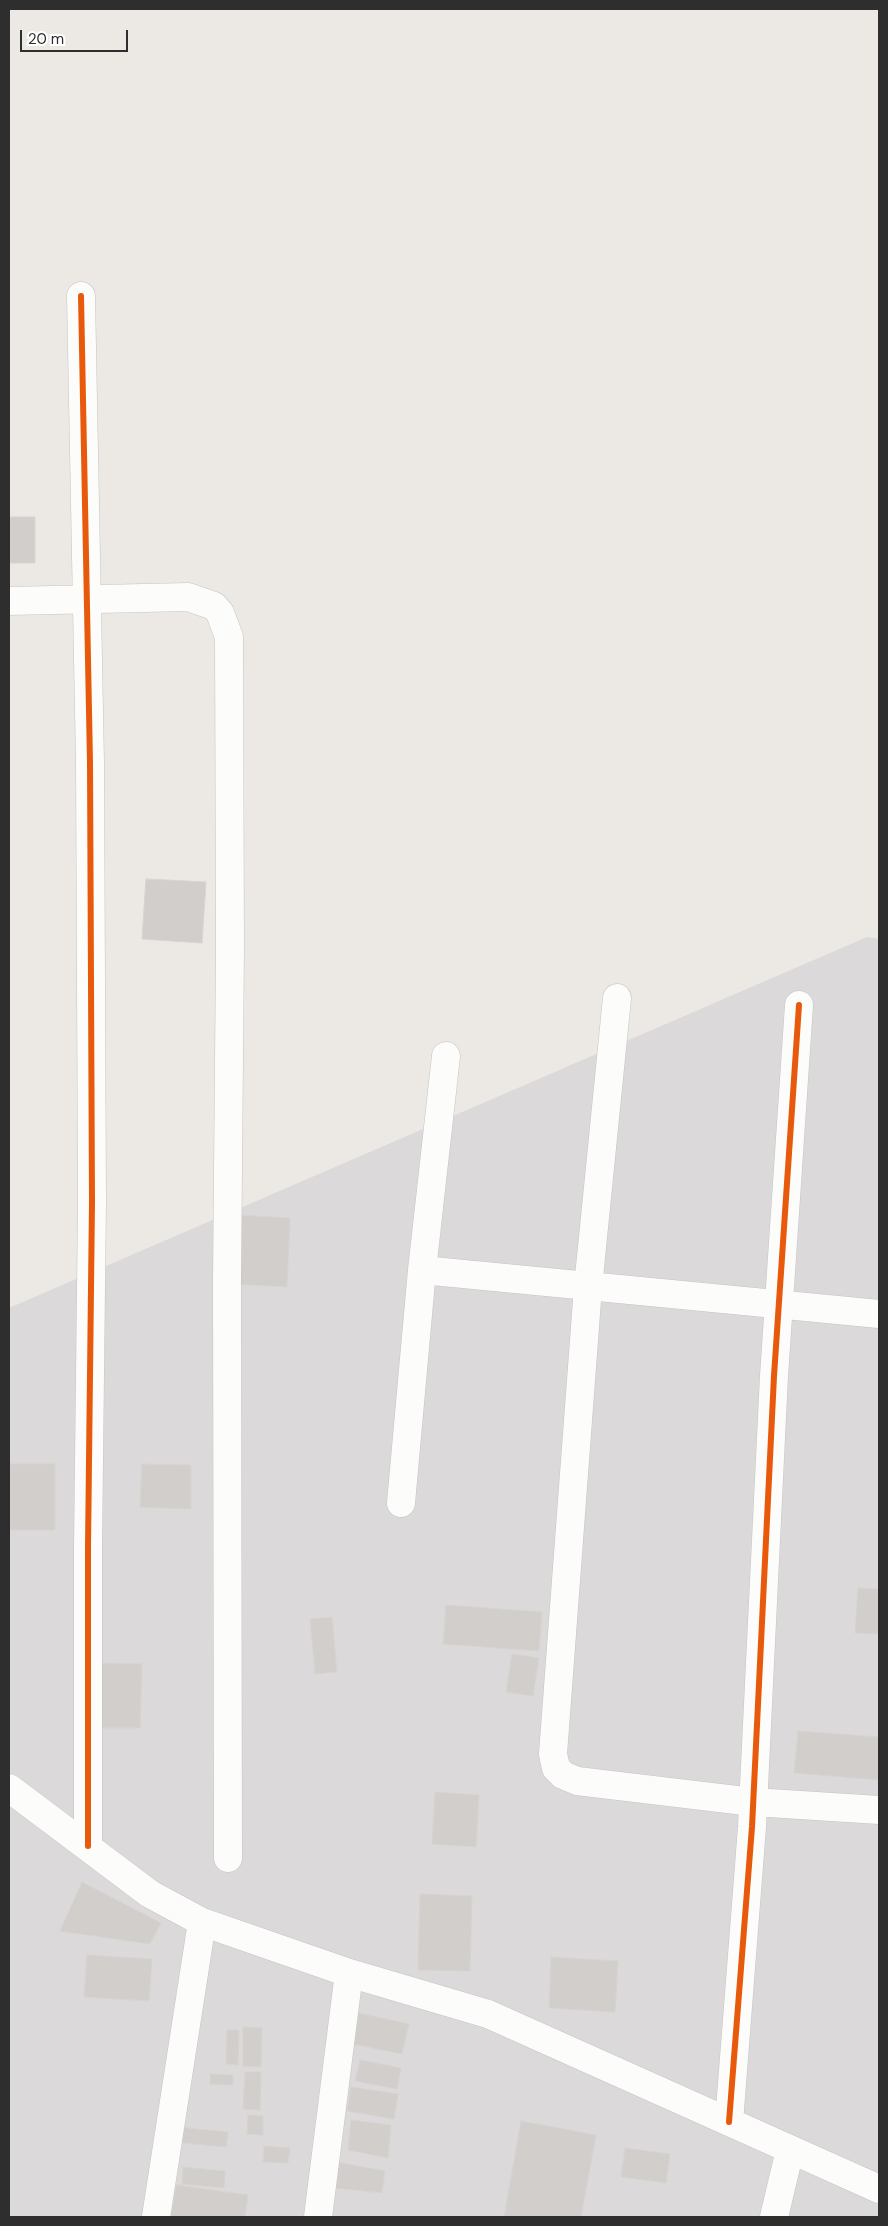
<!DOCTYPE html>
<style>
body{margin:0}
#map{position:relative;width:888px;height:2226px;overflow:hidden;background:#ece8e4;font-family:"DM Sans",sans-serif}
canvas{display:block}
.frame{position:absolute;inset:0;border:10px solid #2e2e2e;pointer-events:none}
.scale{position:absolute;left:20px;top:30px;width:108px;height:22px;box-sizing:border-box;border:2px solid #2e2e2e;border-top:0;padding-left:6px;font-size:15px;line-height:18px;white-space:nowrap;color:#2e2e2e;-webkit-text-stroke:4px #fff;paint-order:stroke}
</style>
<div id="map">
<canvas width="888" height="2226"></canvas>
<div class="frame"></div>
<div class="scale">20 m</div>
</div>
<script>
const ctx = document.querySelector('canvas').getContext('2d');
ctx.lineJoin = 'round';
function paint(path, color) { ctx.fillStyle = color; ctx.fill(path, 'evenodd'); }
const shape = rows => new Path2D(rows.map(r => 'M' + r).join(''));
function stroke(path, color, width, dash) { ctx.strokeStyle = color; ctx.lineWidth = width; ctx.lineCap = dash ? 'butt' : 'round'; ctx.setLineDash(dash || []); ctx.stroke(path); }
const industrial = shape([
 [867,937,879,939,879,2217,9,2217,9,1308]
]);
const building = shape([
 [9,517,35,517,35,563,9,563,9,517],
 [146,879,206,882,202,943,142,939,146,879],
 [238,1215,290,1218,287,1287,235,1284,238,1215],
 [9,1464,55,1464,55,1530,9,1530,9,1464],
 [142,1464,191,1465,191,1509,140,1507,142,1464],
 [858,1588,879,1589,879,1634,855,1633,858,1588],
 [446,1605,542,1612,539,1651,443,1644,446,1605],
 [332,1617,337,1672,315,1674,310,1619,332,1617],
 [512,1654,539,1658,533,1696,506,1692,512,1654],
 [98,1663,142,1664,140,1728,97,1728,98,1663],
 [798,1731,879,1737,879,1780,794,1773,798,1731],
 [435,1792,479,1795,476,1847,432,1844,435,1792],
 [82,1882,161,1923,150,1944,60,1931,82,1882],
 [420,1894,472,1896,470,1971,418,1970,420,1894],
 [87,1955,152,1959,149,2001,84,1997,87,1955],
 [551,1957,618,1961,615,2012,549,2008,551,1957],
 [359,2013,409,2024,402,2054,353,2044,359,2013],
 [243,2027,262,2028,261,2067,243,2066,243,2027],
 [227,2030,239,2030,238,2065,226,2064,227,2030],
 [360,2060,401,2068,397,2089,355,2081,360,2060],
 [245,2072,261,2072,260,2110,243,2109,245,2072],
 [210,2074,233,2075,233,2085,210,2084,210,2074],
 [351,2087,398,2094,394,2119,347,2111,351,2087],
 [248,2115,263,2116,263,2135,247,2134,248,2115],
 [351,2120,391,2125,388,2158,348,2150,351,2120],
 [521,2121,596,2135,581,2217,504,2217,521,2121],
 [166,2126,228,2132,226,2147,164,2141,166,2126],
 [264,2146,290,2148,288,2163,263,2162,264,2146],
 [625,2148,670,2154,666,2183,621,2177,625,2148],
 [337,2162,385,2171,382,2193,335,2188,337,2162],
 [183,2167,225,2171,224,2188,182,2184,183,2167],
 [176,2185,248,2195,245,2217,171,2217,176,2185]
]);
const minor = shape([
 [81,296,90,763,92,1202,88,1547,88,1846],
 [9,601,188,597,214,606,220,613,229,637,230,949,227,1280,228,1858],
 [617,998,588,1287,553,1754,556,1768,563,1775,577,1781,753,1802,879,1810],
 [446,1056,422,1270,879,1314],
 [401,1503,422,1270],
 [9,1788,150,1894,202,1922,349,1973,488,2014,879,2189],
 [729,2122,752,1827,774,1376,799,1005],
 [156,2217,202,1922],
 [318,2217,349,1973],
 [774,2217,790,2150]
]);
const cycleway = shape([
 [81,296,90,763,92,1202,88,1547,88,1846],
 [729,2122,752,1827,774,1376,799,1005]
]);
paint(industrial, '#dcd9db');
paint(building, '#d1cecb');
stroke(building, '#d7d4d0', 1);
stroke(minor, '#c5c4c5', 29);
stroke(minor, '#fcfcfb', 28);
stroke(cycleway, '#e8590c', 6);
</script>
